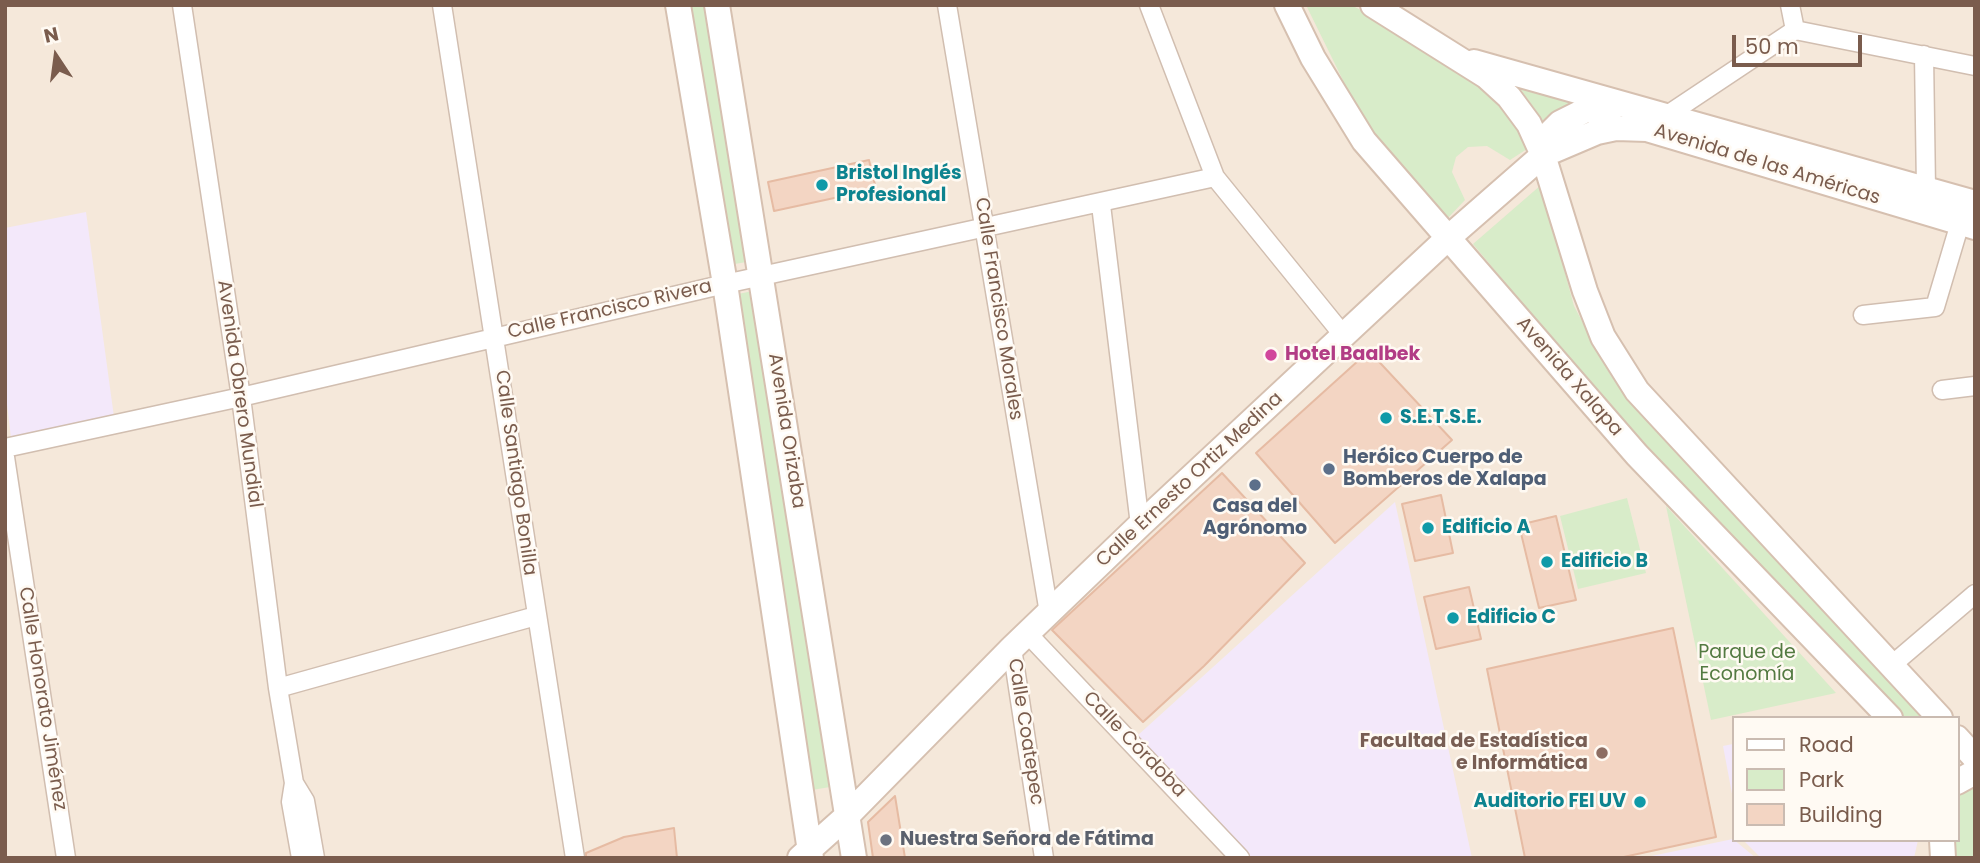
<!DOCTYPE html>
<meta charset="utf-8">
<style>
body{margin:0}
#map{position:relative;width:1980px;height:863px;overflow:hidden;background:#fdf6ec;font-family:Poppins,sans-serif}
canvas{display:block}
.frame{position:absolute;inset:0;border:7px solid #7a5c4d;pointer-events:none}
.legend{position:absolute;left:1732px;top:716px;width:228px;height:126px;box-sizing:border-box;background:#fffaf3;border:2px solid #cabbb1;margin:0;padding:9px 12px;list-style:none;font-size:21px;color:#7a5c4d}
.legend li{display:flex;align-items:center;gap:14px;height:35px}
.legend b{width:35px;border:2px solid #cabbb1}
.north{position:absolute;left:21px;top:21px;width:70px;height:70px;-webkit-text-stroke:5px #fffaf3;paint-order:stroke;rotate:347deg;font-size:19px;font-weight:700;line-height:28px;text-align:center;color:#7a5c4d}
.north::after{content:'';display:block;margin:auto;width:24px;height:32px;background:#7a5c4d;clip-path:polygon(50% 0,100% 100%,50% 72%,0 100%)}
.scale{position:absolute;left:1732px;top:35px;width:130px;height:32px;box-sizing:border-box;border:4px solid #7a5c4d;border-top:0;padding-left:9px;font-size:21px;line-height:24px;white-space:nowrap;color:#7a5c4d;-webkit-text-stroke:5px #fffaf3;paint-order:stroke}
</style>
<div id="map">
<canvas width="1980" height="863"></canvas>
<div class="frame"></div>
<ul class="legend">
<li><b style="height:9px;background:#fff"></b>Road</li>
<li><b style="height:19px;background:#d8ecc9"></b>Park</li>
<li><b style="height:19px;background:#f3d5c3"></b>Building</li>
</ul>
<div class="north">N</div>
<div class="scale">50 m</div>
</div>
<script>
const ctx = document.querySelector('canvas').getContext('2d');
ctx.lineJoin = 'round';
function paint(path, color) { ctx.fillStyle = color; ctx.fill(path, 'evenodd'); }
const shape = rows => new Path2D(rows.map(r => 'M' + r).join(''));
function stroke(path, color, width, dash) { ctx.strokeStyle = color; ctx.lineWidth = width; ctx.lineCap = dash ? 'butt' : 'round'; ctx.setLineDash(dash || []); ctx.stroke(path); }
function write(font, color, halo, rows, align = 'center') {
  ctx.font = font + ' Poppins,sans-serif'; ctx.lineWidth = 5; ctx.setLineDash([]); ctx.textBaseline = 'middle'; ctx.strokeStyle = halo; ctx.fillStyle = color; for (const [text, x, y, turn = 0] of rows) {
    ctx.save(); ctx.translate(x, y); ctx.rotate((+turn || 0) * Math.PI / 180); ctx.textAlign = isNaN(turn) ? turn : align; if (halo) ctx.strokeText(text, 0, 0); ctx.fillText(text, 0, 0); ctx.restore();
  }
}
const residential = shape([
 [5,5,1975,5,1975,858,5,858],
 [1733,718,1957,718,1957,840,1733,840]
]);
const education = shape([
 [86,212,114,417,11,438,5,387,5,228],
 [1395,502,1472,858,1251,858,1137,736],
 [1733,744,1733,799,1723,746],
 [1733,839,1756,858,1642,858],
 [1743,840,1918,840,1914,858,1761,858]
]);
const green = shape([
 [688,5,712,5,752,261,729,265],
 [1306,5,1351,5,1426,44,1456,65,1512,115,1527,149,1510,160,1487,146,1468,147,1456,157,1452,172,1465,200,1446,220,1363,121],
 [1497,68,1586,95,1546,125,1522,91],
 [1541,185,1574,306,1611,376,1932,718,1898,718,1892,707,1591,386,1473,244],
 [753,291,836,786,812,790,733,295],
 [1627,498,1646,573,1578,589,1560,516],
 [1666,506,1836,693,1711,720],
 [1975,786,1975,858,1949,858,1949,840,1957,840,1957,793]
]);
const building = shape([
 [869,160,876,189,774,211,768,182,869,160],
 [1369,351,1452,440,1335,543,1256,453,1369,351],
 [1222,473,1305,563,1204,666,1143,722,1052,630,1222,473],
 [1441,495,1453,553,1415,561,1402,504,1441,495],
 [1556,516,1576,600,1539,608,1519,525,1556,516],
 [1469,587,1481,639,1436,649,1424,597,1469,587],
 [1673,628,1716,837,1619,858,1525,858,1487,669,1673,628],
 [895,796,905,858,873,858,868,822,895,796],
 [674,828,677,858,586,858,586,853,624,837,674,828]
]);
const minor = shape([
 [182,5,241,397,278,688,294,783,291,802,301,858],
 [442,5,575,858],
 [947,5,1049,613],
 [1149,5,1215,177,1344,336],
 [1790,5,1795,30],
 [1924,55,1926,189],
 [1666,116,1795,30,1975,66],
 [1101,205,1140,525],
 [1863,315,1935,307,1960,223],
 [1942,390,1975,386],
 [5,448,241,397,725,284,1215,177],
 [5,457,66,858],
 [1027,633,1240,858],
 [1012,648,1044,858],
 [1893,664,1975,594],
 [278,688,536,616],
 [294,783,305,801,315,858]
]);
const secondary = shape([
 [678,5,725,284,811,858],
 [717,5,854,858],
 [1287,5,1313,58,1364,141,1637,455,1890,718],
 [1373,5,1486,76,1509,97,1529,124,1543,155,1585,291,1603,337,1637,391,1940,718],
 [1474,62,1975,203],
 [1543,155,1548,135,1560,123,1584,111,1620,104],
 [1957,738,1975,758],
 [1957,782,1975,772],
 [1942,840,1943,858],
 [800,858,847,816,1012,648,1140,525,1448,238,1543,155,1597,132,1616,128,1647,129,1975,227]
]);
const markers = [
 [822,185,7,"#0f9aa8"],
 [1271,355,7,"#d1479c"],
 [1386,418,7,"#0f9aa8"],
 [1329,469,7,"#5c6f8a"],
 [1255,485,7,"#5c6f8a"],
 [1428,528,7,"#0f9aa8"],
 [1547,562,7,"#0f9aa8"],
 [1453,618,7,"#0f9aa8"],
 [1602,753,7,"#8d6e63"],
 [1640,802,7,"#0f9aa8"],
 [886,840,7,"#6b7280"]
];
const streetNames = [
 ["Avenida de las Américas",1767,165,17],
 ["Calle Francisco Morales",998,309,81],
 ["Calle Francisco Rivera",610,310,-13],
 ["Avenida Xalapa",1569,377,49],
 ["Avenida Obrero Mundial",239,394,82],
 ["Avenida Orizaba",786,431,81],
 ["Calle Santiago Bonilla",515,473,82],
 ["Calle Ernesto Ortiz Medina",1190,480,-43],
 ["Calle Honorato Jiménez",42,699,81],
 ["Calle Coatepec",1025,732,81],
 ["Calle Córdoba",1134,745,46]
];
const cultureNames = [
 ["Bristol Inglés",836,174],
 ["Profesional",836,196],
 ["S.E.T.S.E.",1400,418],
 ["Edificio A",1442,528],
 ["Edificio B",1561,562],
 ["Edificio C",1467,618],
 ["Auditorio FEI UV",1626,802,"right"]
];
const hotelNames = [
 ["Hotel Baalbek",1285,355]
];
const serviceNames = [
 ["Heróico Cuerpo de",1343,458],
 ["Bomberos de Xalapa",1343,480],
 ["Casa del",1255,507,"center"],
 ["Agrónomo",1255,529,"center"]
];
const parkNames = [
 ["Parque de",1747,653],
 ["Economía",1747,675]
];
const educationNames = [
 ["Facultad de Estadística",1588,742],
 ["e Informática",1588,764]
];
const worshipNames = [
 ["Nuestra Señora de Fátima",900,840]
];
paint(residential, '#f5e8da');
paint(education, '#f3e8fa');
paint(green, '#d8ecc9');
paint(building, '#f3d5c3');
stroke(building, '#e6bba3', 2);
stroke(minor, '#d1beb0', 21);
stroke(secondary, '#d6c0b0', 28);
stroke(minor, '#fff', 18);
stroke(secondary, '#fff', 24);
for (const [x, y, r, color] of markers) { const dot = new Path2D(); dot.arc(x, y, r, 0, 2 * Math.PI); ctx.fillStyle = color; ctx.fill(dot); stroke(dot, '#fffaf3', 2.5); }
write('19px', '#7a5c4d', '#fffaf3', streetNames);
write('bold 19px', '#0d838f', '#fffaf3', cultureNames, 'left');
write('bold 19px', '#b23c85', '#fffaf3', hotelNames, 'left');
write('bold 19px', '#4e5e75', '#fffaf3', serviceNames, 'left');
write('19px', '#537a41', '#fffaf3', parkNames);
write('bold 19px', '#785e54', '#fffaf3', educationNames, 'right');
write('bold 19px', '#5b616d', '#fffaf3', worshipNames, 'left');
</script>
